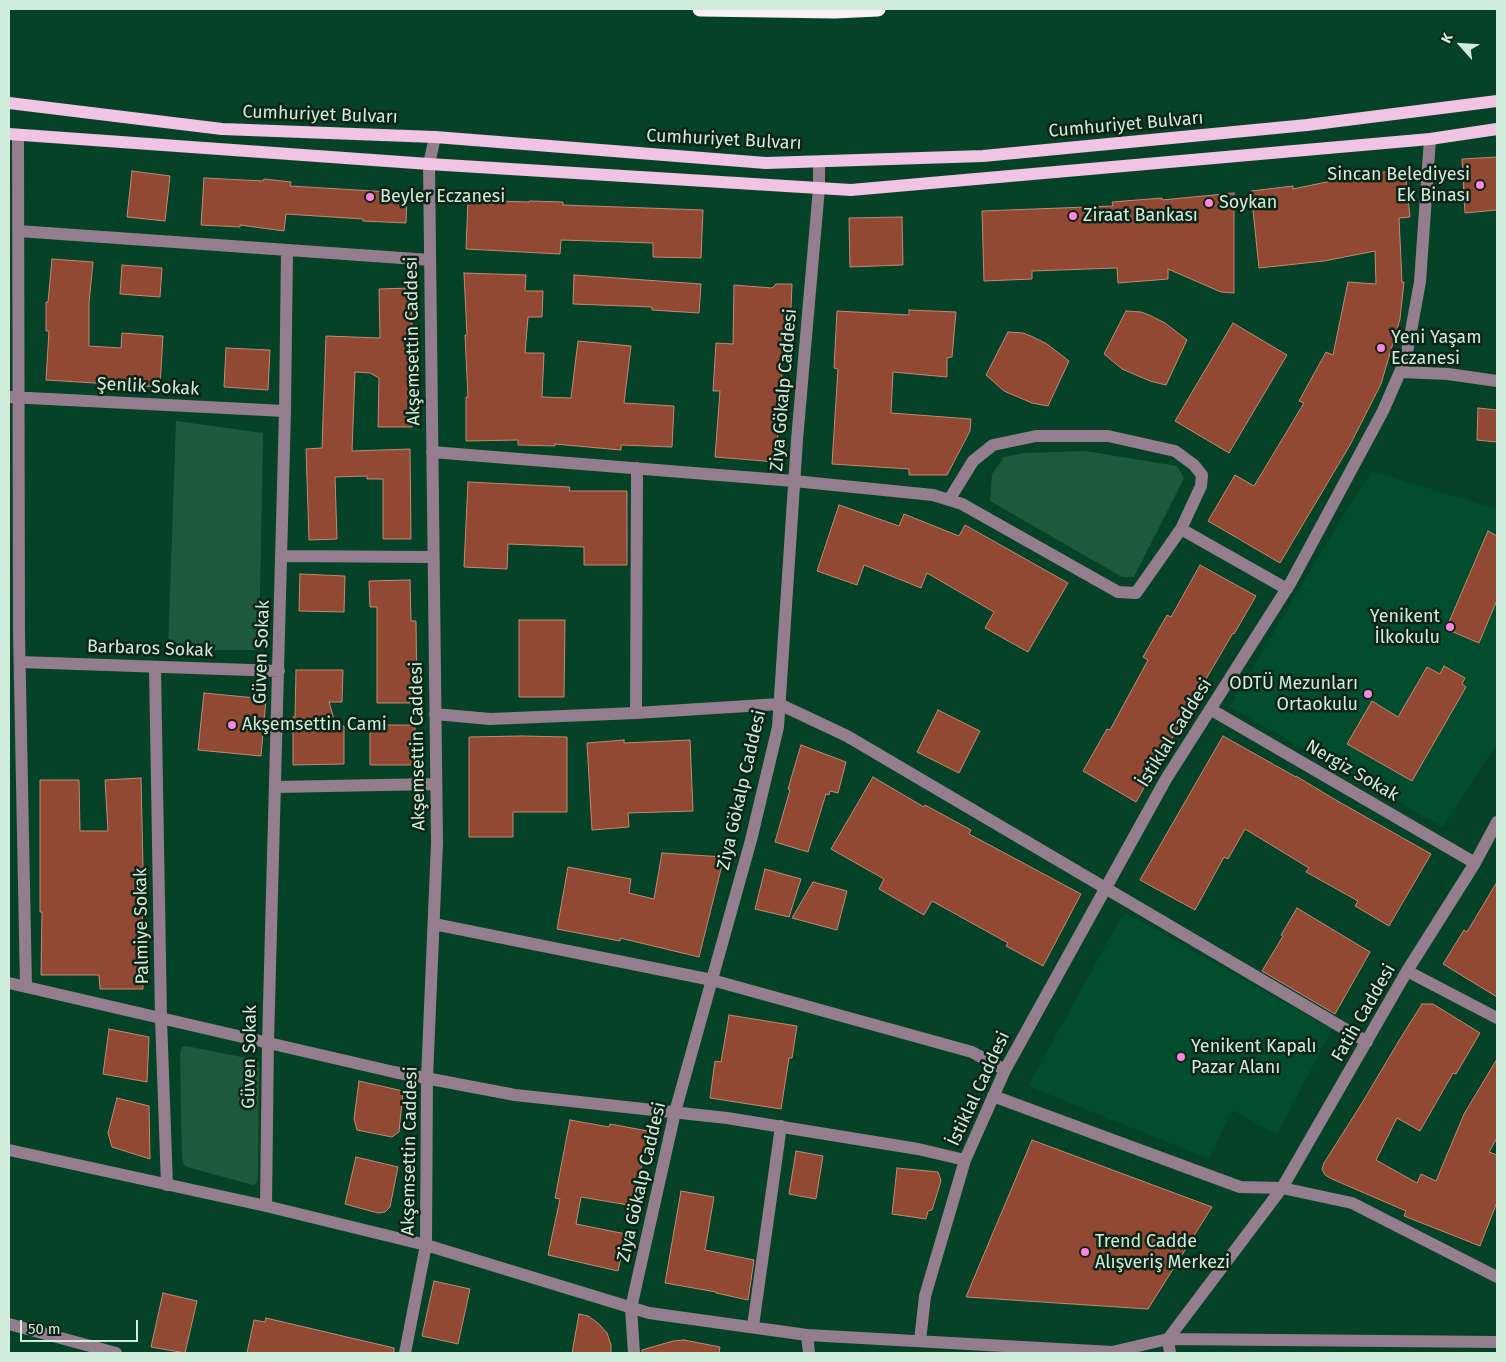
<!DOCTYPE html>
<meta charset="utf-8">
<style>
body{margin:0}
#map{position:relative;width:1506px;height:1362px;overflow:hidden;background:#054227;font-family:"Fira Sans",sans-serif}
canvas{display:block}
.frame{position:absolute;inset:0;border:10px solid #d0ecda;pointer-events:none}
.north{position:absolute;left:1436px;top:20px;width:50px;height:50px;-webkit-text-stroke:4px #0d2417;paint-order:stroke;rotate:296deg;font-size:14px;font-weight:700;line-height:20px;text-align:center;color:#d0ecda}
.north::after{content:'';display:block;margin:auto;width:18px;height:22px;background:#d0ecda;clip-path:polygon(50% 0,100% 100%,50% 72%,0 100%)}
.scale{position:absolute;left:20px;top:1320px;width:118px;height:22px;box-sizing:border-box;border:2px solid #d0ecda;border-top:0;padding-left:6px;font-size:15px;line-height:18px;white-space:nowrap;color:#d0ecda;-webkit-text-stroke:4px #0d2417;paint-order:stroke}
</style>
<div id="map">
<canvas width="1506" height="1362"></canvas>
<div class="frame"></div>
<div class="north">K</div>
<div class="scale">50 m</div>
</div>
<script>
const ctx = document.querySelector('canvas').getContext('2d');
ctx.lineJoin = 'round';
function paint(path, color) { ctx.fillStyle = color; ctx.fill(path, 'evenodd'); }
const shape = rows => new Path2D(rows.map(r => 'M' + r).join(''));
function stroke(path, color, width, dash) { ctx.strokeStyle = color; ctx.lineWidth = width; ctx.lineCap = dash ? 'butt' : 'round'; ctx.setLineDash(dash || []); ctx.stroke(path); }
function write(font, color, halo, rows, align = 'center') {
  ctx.font = font + ' "Fira Sans",sans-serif'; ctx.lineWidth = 5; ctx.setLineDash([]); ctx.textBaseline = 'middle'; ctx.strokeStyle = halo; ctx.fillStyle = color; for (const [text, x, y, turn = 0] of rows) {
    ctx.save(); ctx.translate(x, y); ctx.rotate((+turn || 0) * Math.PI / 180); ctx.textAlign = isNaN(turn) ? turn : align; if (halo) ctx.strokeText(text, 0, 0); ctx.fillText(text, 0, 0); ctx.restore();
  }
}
const built = shape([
 [1371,471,1497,509,1497,743,1443,827,1230,707,1308,574],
 [1124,912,1332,1029,1277,1135,1232,1110,1209,1159,1028,1086]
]);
const green = shape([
 [176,421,263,433,259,650,168,650],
 [1085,451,1177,466,1184,478,1134,577,1122,577,990,501,992,474,1004,457,1024,453],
 [186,1046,257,1060,259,1062,258,1179,256,1184,253,1185,187,1167,183,1164,182,1158,180,1054,182,1047]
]);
const building = shape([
 [1497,157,1497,210,1465,213,1462,159,1497,157],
 [1405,170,1410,217,1399,218,1402,282,1404,282,1400,319,1381,384,1350,445,1280,563,1208,521,1235,475,1254,486,1304,403,1299,401,1326,352,1333,355,1348,282,1376,284,1375,251,1324,261,1259,268,1251,191,1293,186,1293,189,1365,174,1405,170],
 [132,171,170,176,165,221,127,217,132,171],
 [204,178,263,181,264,179,291,182,290,186,407,193,406,223,363,221,363,219,286,214,284,231,240,225,240,227,201,225,204,178],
 [1234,193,1234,293,1221,292,1168,269,1168,279,1118,283,1117,268,1032,271,1032,279,984,281,982,211,1113,206,1112,202,1162,198,1162,200,1234,193],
 [468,200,529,202,529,201,563,202,563,205,703,210,701,258,653,257,653,243,561,240,560,254,466,249,468,200],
 [902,217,903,265,850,267,849,218,902,217],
 [52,259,93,262,89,303,89,346,121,348,122,333,163,336,160,387,46,380,49,331,46,331,46,302,48,302,52,259],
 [122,265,162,268,160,297,120,294,122,265],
 [464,273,526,275,525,291,543,291,542,317,528,317,525,353,544,353,542,397,571,398,578,341,631,346,624,403,674,406,672,447,621,445,621,450,555,444,555,446,518,445,518,440,466,441,466,397,468,397,465,335,467,335,464,273],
 [574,275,701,284,699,313,652,310,652,307,573,304,574,275],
 [776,284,792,284,790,331,785,330,776,462,715,457,720,391,713,391,716,343,733,344,734,285,772,288,776,284],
 [411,288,413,372,412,427,378,427,379,378,370,373,355,372,352,451,410,449,411,539,383,539,383,479,367,479,367,476,335,477,337,539,309,540,306,449,322,448,326,336,380,338,379,289,411,288],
 [909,310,956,312,952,357,947,358,947,377,893,372,891,413,971,419,970,431,947,475,909,475,909,469,832,464,838,369,834,368,837,311,909,315,909,310],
 [1126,311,1141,312,1149,315,1165,323,1187,340,1166,385,1150,381,1122,369,1104,354,1126,311],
 [1233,323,1287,355,1229,453,1175,421,1233,323],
 [1008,332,1023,333,1031,336,1047,344,1069,361,1048,406,1032,403,1004,391,986,375,1008,332],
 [226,348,270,350,268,390,224,387,226,348],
 [1478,408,1497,410,1497,442,1477,440,1478,408],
 [468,482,570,487,569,491,627,491,627,565,584,565,584,547,508,544,507,569,464,567,468,482],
 [839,505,899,526,904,514,959,536,965,525,1068,583,1028,652,985,628,994,612,927,573,921,588,864,565,857,585,817,571,839,505],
 [1488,531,1497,536,1497,600,1479,643,1446,629,1488,531],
 [1200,565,1256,596,1234,634,1233,633,1193,701,1136,802,1083,771,1107,729,1110,730,1148,660,1143,657,1167,615,1171,617,1200,565],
 [300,574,345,576,344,612,299,611,300,574],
 [410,580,411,621,416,621,417,703,377,703,377,607,370,607,369,581,410,580],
 [519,620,565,620,564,697,519,697,519,620],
 [1444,666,1465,678,1462,684,1466,687,1412,781,1347,744,1372,701,1398,717,1427,667,1440,674,1444,666],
 [296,670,343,670,342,702,329,702,336,726,344,726,344,764,293,765,293,717,295,717,296,670],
 [204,693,266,699,261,756,198,750,204,693],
 [938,710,980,731,959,773,917,752,938,710],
 [370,725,415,725,415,765,370,765,370,725],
 [522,736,567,737,567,812,513,812,513,837,469,837,469,737,522,736],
 [1223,736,1296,777,1296,776,1334,799,1431,854,1389,926,1355,906,1358,901,1306,872,1309,868,1245,829,1228,859,1224,857,1195,910,1140,880,1223,736],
 [624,740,624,743,690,740,693,811,628,813,629,827,592,830,587,743,624,740],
 [801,745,846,762,838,793,830,791,829,795,826,794,808,852,775,842,790,790,788,789,801,745],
 [873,777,924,807,925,805,971,830,969,834,1081,894,1043,966,1006,946,1008,943,932,901,924,915,879,889,884,879,831,849,873,777],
 [141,778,143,867,142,867,143,989,100,989,99,975,41,975,42,912,40,912,40,780,79,780,80,831,108,831,105,780,141,778],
 [662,853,724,857,699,957,620,938,620,941,557,929,568,867,631,879,629,893,654,899,662,853],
 [765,869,801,879,789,917,755,909,765,869],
 [813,882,847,891,837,930,792,918,813,882],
 [1497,882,1497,997,1443,964,1464,930,1467,932,1497,882],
 [1297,908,1370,952,1335,1014,1262,971,1283,936,1281,935,1297,908],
 [1422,1004,1433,1004,1480,1033,1456,1074,1453,1073,1420,1131,1397,1118,1376,1160,1417,1183,1421,1174,1436,1181,1464,1114,1497,1059,1497,1138,1489,1152,1497,1155,1497,1202,1480,1246,1404,1216,1406,1211,1332,1179,1325,1175,1322,1169,1324,1163,1362,1103,1400,1039,1422,1004],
 [729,1015,797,1026,792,1058,789,1058,781,1109,710,1098,715,1061,721,1062,729,1015],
 [109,1029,149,1037,147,1082,103,1074,109,1029],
 [359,1081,403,1091,399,1132,392,1137,357,1130,354,1119,359,1081],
 [117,1098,149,1106,150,1159,112,1147,108,1133,117,1098],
 [570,1120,609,1127,610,1124,648,1131,634,1206,581,1197,576,1224,626,1234,618,1271,548,1255,560,1199,555,1198,570,1120],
 [1032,1140,1212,1207,1148,1309,966,1297,1032,1140],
 [796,1151,823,1156,816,1199,789,1194,796,1151],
 [356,1157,398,1167,390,1207,385,1212,378,1213,345,1204,356,1157],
 [897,1168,938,1172,941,1181,932,1210,928,1211,926,1219,892,1214,897,1168],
 [681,1191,714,1197,705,1250,754,1260,748,1300,716,1293,716,1292,665,1283,681,1191],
 [434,1281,470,1289,458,1344,422,1336,434,1281],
 [163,1293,197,1301,185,1353,151,1347,163,1293],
 [579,1314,588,1316,598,1323,607,1333,611,1345,611,1353,572,1353,579,1314],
 [266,1318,394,1348,394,1353,247,1353,254,1320,265,1322,266,1318],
 [684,1340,720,1347,719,1353,642,1353,642,1350,673,1341,684,1340]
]);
const minor = shape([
 [18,135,19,632,26,987],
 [18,231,430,260],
 [1400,372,1448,374,1497,381],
 [9,397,285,411],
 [432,452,794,481,933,495,962,504,1118,592,1136,593,1181,529],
 [949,500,973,461,993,445,1036,436,1108,436,1175,451,1194,465,1202,475,1201,486,1181,529,1287,589],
 [282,556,433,557],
 [20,662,279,671],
 [155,667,161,1018,167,1185],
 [1210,709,1475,863],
 [636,713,637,468],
 [435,714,490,719,636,713,779,704,847,736,1367,1042],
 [275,787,436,784],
 [434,924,712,980,972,1052,1005,1070],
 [1407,971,1497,1018],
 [9,983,394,1072,515,1095,727,1118,918,1149,965,1160],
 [993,1096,1240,1187,1282,1188,1352,1203,1497,1277],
 [9,1150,266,1206,426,1245,649,1313,807,1335,1112,1352,1168,1339,1497,1342],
 [266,1206,268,1042,285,411,287,250],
 [9,1324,116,1353],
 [753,1326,781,1126],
 [807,1335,809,1353],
 [920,1341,925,1296,965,1160,1005,1070,1166,779,1291,582,1383,411,1400,372,1406,358,1420,282,1430,139],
 [405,1353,426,1245,427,1078,437,843,429,164,435,137],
 [634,1353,631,1308,675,1112,751,840,778,727,797,440,819,188,819,162],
 [1170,1353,1168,1339,1282,1188,1407,971,1475,863,1497,822]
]);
const major = shape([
 [9,103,222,129,435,137,766,163,983,156,1307,125,1497,101],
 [9,134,429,164,851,190,1430,139,1497,129]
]);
const highway = shape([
 [700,9,835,11,878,9]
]);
const markers = [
 [1480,185,5,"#fe85df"],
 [370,197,5,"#fe85df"],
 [1209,203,5,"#fe85df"],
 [1073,216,5,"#fe85df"],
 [1381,348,5,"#fe85df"],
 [1450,627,5,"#fe85df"],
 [1368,694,5,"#fe85df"],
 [232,725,5,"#fe85df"],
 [1181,1057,5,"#fe85df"],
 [1085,1252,5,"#fe85df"]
];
const streetNames = [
 ["Cumhuriyet Bulvarı",320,115,2],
 ["Cumhuriyet Bulvarı",1126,125,-5],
 ["Cumhuriyet Bulvarı",724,140,3],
 ["Akşemsettin Caddesi",413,341,-91],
 ["Şenlik Sokak",148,387,3],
 ["Ziya Gökalp Caddesi",784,390,-85],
 ["Barbaros Sokak",150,649,2],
 ["Güven Sokak",262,652,-88],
 ["İstiklal Caddesi",1175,733,-58],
 ["Akşemsettin Caddesi",418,746,-91],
 ["Nergiz Sokak",1352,771,30],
 ["Ziya Gökalp Caddesi",742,790,-77],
 ["Palmiye Sokak",142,926,-91],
 ["Fatih Caddesi",1364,1013,-60],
 ["Güven Sokak",250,1057,-89],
 ["İstiklal Caddesi",979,1089,-65],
 ["Akşemsettin Caddesi",410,1151,-89],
 ["Ziya Gökalp Caddesi",642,1182,-77]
];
const poiNames = [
 ["Sincan Belediyesi",1470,175,"right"],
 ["Ek Binası",1470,196,"right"],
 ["Beyler Eczanesi",380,197],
 ["Soykan",1219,203],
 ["Ziraat Bankası",1083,216],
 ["Yeni Yaşam",1391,338],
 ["Eczanesi",1391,359],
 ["Yenikent",1440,617,"right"],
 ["İlkokulu",1440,638,"right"],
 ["ODTÜ Mezunları",1358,684,"right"],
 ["Ortaokulu",1358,705,"right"],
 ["Akşemsettin Cami",242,725],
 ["Yenikent Kapalı",1191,1047],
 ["Pazar Alanı",1191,1068],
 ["Trend Cadde",1095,1242],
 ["Alışveriş Merkezi",1095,1263]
];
paint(built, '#024d2d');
paint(green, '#1c5a3b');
paint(building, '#914933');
stroke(building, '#c28877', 1);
stroke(minor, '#947e8d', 12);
stroke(major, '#f0c4e2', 12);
stroke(highway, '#f9eef6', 15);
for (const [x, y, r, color] of markers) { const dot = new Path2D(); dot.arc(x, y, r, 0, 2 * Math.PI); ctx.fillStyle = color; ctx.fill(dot); stroke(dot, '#0d2417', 2); }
write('18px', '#d0ecda', '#0d2417', streetNames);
write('18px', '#d0ecda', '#0d2417', poiNames, 'left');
</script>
